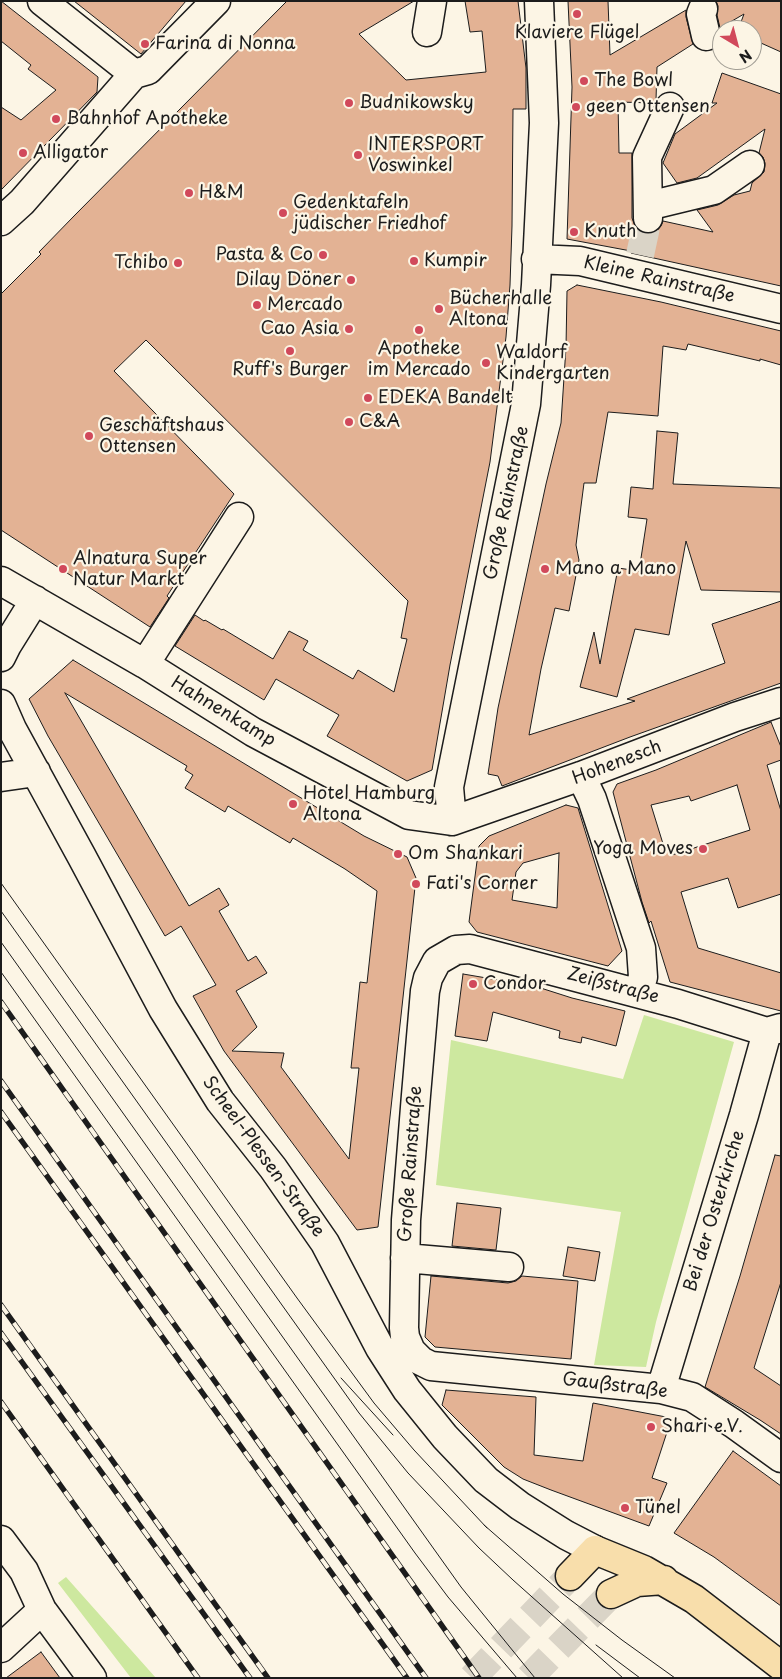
<!DOCTYPE html>
<meta charset="utf-8">
<style>
body{margin:0}
#map{position:relative;width:782px;height:1679px;overflow:hidden;background:#fcf5e5;font-family:"Playpen Sans",sans-serif}
canvas{display:block}
.frame{position:absolute;inset:0;border:2px solid #1c1c1c;pointer-events:none}
.north{position:absolute;left:712px;top:20px;width:50px;height:50px;box-sizing:border-box;background:#fcf5e5;border:1px solid #a29e95;border-radius:50%;rotate:143deg;font-size:14px;font-weight:700;line-height:20px;text-align:center;color:#1c1c1c}
.north::after{content:'';display:block;margin:auto;width:18px;height:22px;background:#d1495b;clip-path:polygon(50% 0,100% 100%,50% 72%,0 100%)}
</style>
<div id="map">
<canvas width="782" height="1679"></canvas>
<div class="frame"></div>
<div class="north">N</div>
</div>
<script>
const ctx = document.querySelector('canvas').getContext('2d');
ctx.lineJoin = 'round';
function paint(path, color) { ctx.fillStyle = color; ctx.fill(path, 'evenodd'); }
const shape = rows => new Path2D(rows.map(r => 'M' + r).join(''));
function stroke(path, color, width, dash) { ctx.strokeStyle = color; ctx.lineWidth = width; ctx.lineCap = dash ? 'butt' : 'round'; ctx.setLineDash(dash || []); ctx.stroke(path); }
function write(font, color, halo, rows, align = 'center') {
  ctx.font = font + ' "Playpen Sans",sans-serif'; ctx.lineWidth = 4.5; ctx.setLineDash([]); ctx.textBaseline = 'middle'; ctx.strokeStyle = halo; ctx.fillStyle = color; for (const [text, x, y, turn = 0] of rows) {
    ctx.save(); ctx.translate(x, y); ctx.rotate((+turn || 0) * Math.PI / 180); ctx.textAlign = isNaN(turn) ? turn : align; if (halo) ctx.strokeText(text, 0, 0); ctx.fillText(text, 0, 0); ctx.restore();
  }
}
const green = shape([
 [644,1015,734,1042,656,1322,646,1367,594,1365,621,1212,436,1185,451,1040,623,1079],
 [66,1577,156,1678,131,1678,58,1583]
]);
const building = shape([
 [1,1,98,77,97,92,1,190,1,107,21,120,56,90,28,69,31,65,1,41,1,1],
 [74,1,186,1,141,54,74,1],
 [287,1,414,1,359,34,406,80,486,72,482,31,470,32,465,1,518,1,526,68,526,109,513,109,512,226,510,285,506,337,490,462,450,665,432,770,407,781,327,736,339,715,276,679,264,700,175,646,195,615,204,621,205,620,222,630,223,629,273,659,289,631,308,641,303,650,353,679,358,670,394,692,407,639,401,638,408,601,146,340,114,371,234,494,167,596,169,598,150,627,1,530,1,294,41,254,39,252,74,216,287,1],
 [568,1,608,1,610,55,686,10,686,17,693,44,657,67,656,100,655,103,618,102,619,153,632,153,632,218,635,226,641,232,649,234,656,232,661,226,663,221,713,232,697,210,718,205,734,195,750,191,752,183,764,172,765,163,763,157,759,153,765,129,697,178,677,183,663,163,675,134,717,103,712,103,722,73,781,94,781,286,631,253,631,251,567,239,572,87,568,1],
 [716,1,781,1,781,52,752,39,752,30,738,30,744,14,720,28,717,15,718,6,716,1],
 [577,285,661,302,781,331,781,365,760,359,760,361,688,344,686,350,663,346,658,416,608,412,596,483,584,483,576,545,579,560,569,611,555,608,541,669,529,735,635,701,627,699,725,663,712,624,781,601,781,683,630,737,502,786,498,776,488,774,498,708,546,484,561,423,566,347,567,291,577,285],
 [657,431,678,433,673,484,781,488,781,592,701,590,686,541,669,635,635,629,617,697,580,687,594,632,600,664,618,568,639,571,647,519,628,517,631,487,653,489,657,431],
 [73,660,364,836,407,857,416,878,378,1227,357,1230,224,1051,193,996,216,985,181,926,165,936,48,736,29,699,73,660],
 [65,693,187,766,185,770,193,775,185,788,225,812,228,806,290,843,293,838,345,869,377,891,367,983,360,982,351,1068,359,1068,349,1159,281,1067,284,1053,232,1051,257,1027,236,991,267,973,256,956,248,961,219,911,229,905,219,888,189,906,65,693],
 [771,722,781,747,781,760,767,765,781,811,781,894,738,908,728,878,681,892,698,948,781,973,781,1011,670,982,651,921,649,923,642,902,613,792,617,784,656,770,771,722],
 [737,785,750,830,672,855,669,845,664,847,651,805,689,796,691,801,737,785],
 [566,805,578,808,622,951,608,966,477,932,469,922,479,846,489,836,566,805],
 [559,853,557,908,512,900,516,872,523,863,559,853],
 [463,974,516,983,525,983,572,998,625,1011,616,1046,582,1037,581,1043,559,1038,560,1031,493,1012,487,1041,455,1036,463,974],
 [775,1155,781,1156,781,1282,754,1368,781,1386,781,1434,760,1420,705,1387,740,1276,775,1155],
 [457,1203,501,1208,496,1250,452,1246,457,1203],
 [568,1247,600,1252,595,1281,563,1276,568,1247],
 [431,1276,508,1283,516,1281,522,1276,578,1281,571,1359,435,1347,425,1337,431,1276],
 [446,1390,536,1397,534,1455,583,1461,593,1403,666,1417,669,1426,652,1478,667,1483,649,1526,551,1490,523,1479,504,1467,442,1405,446,1390],
 [733,1451,781,1486,781,1606,714,1557,674,1533,733,1451],
 [41,1652,60,1678,6,1678,41,1652]
]);
const minorTunnel = shape([
 [640,255,648,218]
]);
const majorTunnel = shape([
 [472,1678,570,1576],
 [529,1678,611,1594]
]);
const minor = shape([
 [42,1,134,74],
 [703,9,701,14,706,36],
 [427,32,432,1],
 [648,206,714,190,750,165],
 [648,218,647,157,670,107],
 [1,221,22,202,134,74,148,70,216,1],
 [536,259,580,261,781,309],
 [1,581,145,664,253,732,409,815,452,821,581,776,735,717,781,702],
 [1,657,7,645,35,600],
 [145,664,239,517],
 [1,704,12,729,82,857,163,1009,220,1101,273,1168,325,1243,380,1348,407,1390,445,1437,486,1480,520,1506,566,1535,595,1550],
 [581,776,592,799,641,948,643,977,638,993],
 [1,777,36,772],
 [452,821,449,787,526,404,536,285,544,123,539,1],
 [781,1028,767,1032,678,1004,470,949,456,950,437,961,428,978,425,991,416,1095,406,1220,404,1328,405,1337,411,1351,421,1361,431,1366,661,1389,692,1397,734,1424,781,1458],
 [405,1258,509,1267],
 [661,1389,744,1115,767,1032],
 [1,1540,24,1571,42,1610,92,1678],
 [1,1648,42,1610]
]);
const major = shape([
 [595,1550,644,1570,694,1599,781,1666],
 [570,1576,595,1550],
 [611,1594,637,1582,664,1580]
]);
const tram = shape([
 [1,883,297,1298,374,1403,414,1450,487,1528],
 [1,911,359,1413,408,1473,479,1548,513,1580,623,1678],
 [1,942,461,1587,535,1678],
 [1,972,415,1553,448,1597,517,1678],
 [341,1378,393,1435],
 [484,1525,563,1594,622,1640,675,1678],
 [596,1645,640,1678]
]);
const rail = shape([
 [1,1002,479,1678],
 [1,1081,426,1678],
 [1,1112,407,1678],
 [1,1305,268,1678],
 [1,1333,250,1678],
 [1,1402,198,1678]
]);
const markers = [
 [577,14,5,"#d1495b"],
 [145,44,5,"#d1495b"],
 [584,81,5,"#d1495b"],
 [349,103,5,"#d1495b"],
 [576,107,5,"#d1495b"],
 [56,119,5,"#d1495b"],
 [23,153,5,"#d1495b"],
 [358,155,5,"#d1495b"],
 [189,193,5,"#d1495b"],
 [283,213,5,"#d1495b"],
 [574,232,5,"#d1495b"],
 [323,255,5,"#d1495b"],
 [414,261,5,"#d1495b"],
 [178,263,5,"#d1495b"],
 [351,280,5,"#d1495b"],
 [257,305,5,"#d1495b"],
 [439,309,5,"#d1495b"],
 [349,329,5,"#d1495b"],
 [419,330,5,"#d1495b"],
 [290,351,5,"#d1495b"],
 [486,363,5,"#d1495b"],
 [368,398,5,"#d1495b"],
 [349,422,5,"#d1495b"],
 [89,436,5,"#d1495b"],
 [63,569,5,"#d1495b"],
 [545,569,5,"#d1495b"],
 [293,804,5,"#d1495b"],
 [703,849,5,"#d1495b"],
 [398,854,5,"#d1495b"],
 [416,884,5,"#d1495b"],
 [473,984,5,"#d1495b"],
 [651,1427,5,"#d1495b"],
 [625,1508,5,"#d1495b"]
];
const poiNames = [
 ["Klaviere Flügel",577,33,"center"],
 ["Farina di Nonna",155,44],
 ["The Bowl",594,81],
 ["Budnikowsky",359,103],
 ["geen Ottensen",586,107],
 ["Bahnhof Apotheke",66,119],
 ["INTERSPORT",368,145],
 ["Voswinkel",368,166],
 ["Alligator",33,153],
 ["H&M",199,193],
 ["Gedenktafeln",293,203],
 ["jüdischer Friedhof",293,224],
 ["Knuth",584,232],
 ["Pasta & Co",313,255,"right"],
 ["Kumpir",424,261],
 ["Tchibo",168,263,"right"],
 ["Dilay Döner",341,280,"right"],
 ["Bücherhalle",449,299],
 ["Altona",449,320],
 ["Mercado",267,305],
 ["Cao Asia",339,329,"right"],
 ["Apotheke",419,349,"center"],
 ["im Mercado",419,370,"center"],
 ["Waldorf",496,353],
 ["Kindergarten",496,374],
 ["Ruff's Burger",290,370,"center"],
 ["EDEKA Bandelt",378,398],
 ["C&A",359,422],
 ["Geschäftshaus",99,426],
 ["Ottensen",99,447],
 ["Alnatura Super",73,559],
 ["Natur Markt",73,580],
 ["Mano a Mano",555,569],
 ["Hotel Hamburg",303,794],
 ["Altona",303,815],
 ["Yoga Moves",693,849,"right"],
 ["Om Shankari",408,854],
 ["Fati's Corner",426,884],
 ["Condor",483,984],
 ["Shari e.V.",661,1427],
 ["Tünel",635,1508]
];
const streetNames = [
 ["Kleine Rainstraße",659,280,13],
 ["Große Rainstraße",507,503,-78],
 ["Hahnenkamp",223,712,31],
 ["Hohenesch",617,763,-21],
 ["Zeißstraße",613,986,15],
 ["Scheel-Plessen-Straße",263,1157,54],
 ["Große Rainstraße",411,1164,-86],
 ["Bei der Osterkirche",715,1211,-73],
 ["Gaußstraße",615,1386,7]
];
paint(green, '#cde89f');
paint(building, '#e3b294');
stroke(building, '#1c1c1c', 1);
stroke(minorTunnel, '#dad4c7', 28, [28, 14]);
stroke(majorTunnel, '#dad4c7', 28, [28, 14]);
stroke(minor, '#1c1c1c', 31);
stroke(major, '#1c1c1c', 31);
stroke(minor, '#fcf5e5', 28);
stroke(major, '#f8deab', 28);
stroke(tram, '#1c1c1c', 1);
stroke(rail, '#1c1c1c', 5.5);
stroke(rail, '#fcf5e5', 4, [11]);
for (const [x, y, r, color] of markers) { const dot = new Path2D(); dot.arc(x, y, r, 0, 2 * Math.PI); ctx.fillStyle = color; ctx.fill(dot); stroke(dot, '#fcf5e5', 2); }
write('18px', '#1c1c1c', '#fcf5e5', poiNames, 'left');
write('18px', '#1c1c1c', '#fcf5e5', streetNames);
</script>
